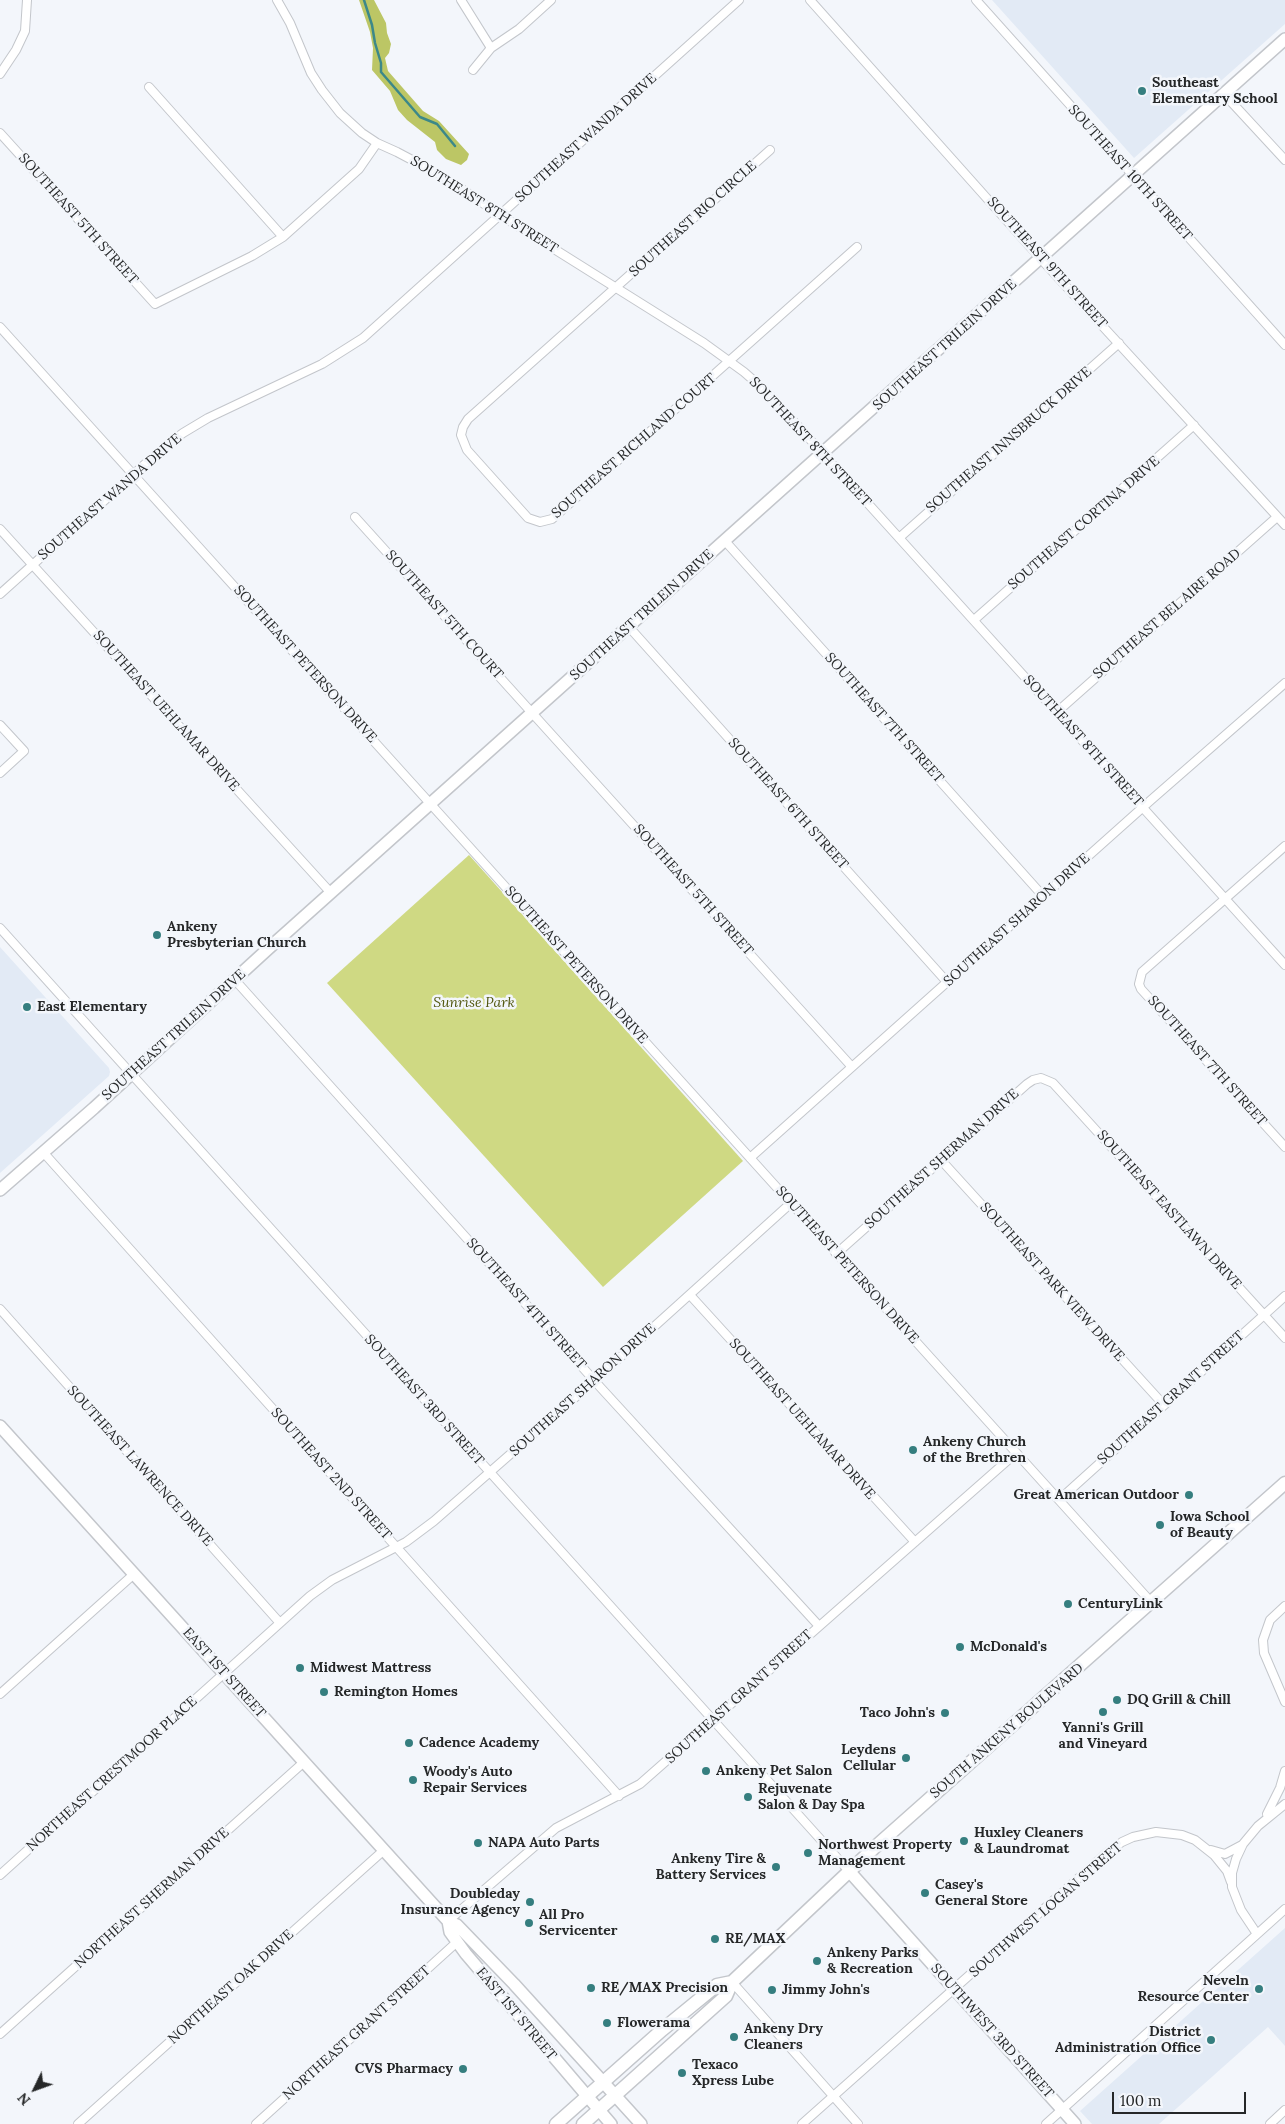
<!DOCTYPE html>
<style>
body{margin:0}
#map{position:relative;width:1285px;height:2124px;overflow:hidden;background:#f3f6fb;font-family:Lora,serif}
canvas{display:block}
.north{position:absolute;left:10px;top:2064px;width:50px;height:50px;-webkit-text-stroke:4px #f3f6fb;paint-order:stroke;rotate:228deg;font-size:14px;font-weight:700;line-height:20px;text-align:center;color:#252728}
.north::after{content:'';display:block;margin:auto;width:18px;height:22px;background:#252728;clip-path:polygon(50% 0,100% 100%,50% 72%,0 100%)}
.scale{position:absolute;left:1112px;top:2092px;width:134px;height:22px;box-sizing:border-box;border:2px solid #252728;border-top:0;padding-left:6px;font-size:15px;line-height:18px;white-space:nowrap;color:#252728;-webkit-text-stroke:4px #f3f6fb;paint-order:stroke}
</style>
<div id="map">
<canvas width="1285" height="2124"></canvas>
<div class="north">N</div>
<div class="scale">100 m</div>
</div>
<script>
const ctx = document.querySelector('canvas').getContext('2d');
ctx.lineJoin = 'round';
function paint(path, color) { ctx.fillStyle = color; ctx.fill(path, 'evenodd'); }
const shape = rows => new Path2D(rows.map(r => 'M' + r).join(''));
function stroke(path, color, width, dash) { ctx.strokeStyle = color; ctx.lineWidth = width; ctx.lineCap = dash ? 'butt' : 'round'; ctx.setLineDash(dash || []); ctx.stroke(path); }
function write(font, color, halo, rows, align = 'center') {
  ctx.font = font + ' Lora,serif'; ctx.lineWidth = 5; ctx.setLineDash([]); ctx.textBaseline = 'middle'; ctx.strokeStyle = halo; ctx.fillStyle = color; for (const [text, x, y, turn = 0] of rows) {
    ctx.save(); ctx.translate(x, y); ctx.rotate((+turn || 0) * Math.PI / 180); ctx.textAlign = isNaN(turn) ? turn : align; if (halo) ctx.strokeText(text, 0, 0); ctx.fillText(text, 0, 0); ctx.restore();
  }
}
const built = shape([
 [992,0,1285,0,1285,24,1134,158],
 [0,947,109,1068,110,1072,109,1076,0,1173],
 [1285,1928,1285,2046,1268,2027,1159,2124,1092,2124,1080,2111]
]);
const green = shape([
 [469,855,743,1161,603,1287,327,983]
]);
const forest = shape([
 [359,0,374,0,386,23,387,33,391,44,389,53,385,58,388,71,423,111,439,121,469,154,467,160,461,165,446,159,437,150,435,142,407,120,398,110,390,91,372,70,373,48,370,32]
]);
const stream = shape([
 [364,0,372,25,375,43,381,63,381,72,420,117,437,124,455,146]
]);
const street = shape([
 [277,0,290,23,311,73,322,90,340,113,362,133,377,143,397,152,446,178,500,215,704,343,744,372,769,394,1285,965],
 [461,0,491,48],
 [810,0,1041,259,1285,525],
 [976,0,1285,345],
 [473,70,491,48,519,29,551,0],
 [0,74,16,50,25,31,27,0],
 [149,87,283,237],
 [1224,94,1285,160],
 [0,133,155,304,252,256,283,237,359,169,377,143],
 [770,150,468,419,463,427,461,435,467,450,528,518,540,522,552,519,857,247],
 [0,327,1151,1602],
 [355,517,852,1067],
 [0,529,331,893],
 [899,538,1119,343],
 [725,541,1043,896],
 [0,594,164,447,183,433,208,418,322,364,363,338,739,0],
 [974,620,1194,425],
 [629,627,947,982],
 [1057,712,1277,517],
 [0,725,24,751,0,773],
 [1285,846,1142,972,1139,984,1141,989,1285,1147],
 [0,928,849,1871],
 [235,980,601,1388,819,1626],
 [43,1152,619,1796],
 [750,1158,1151,800,1285,683],
 [941,1160,1163,1404],
 [836,1254,1027,1084,1033,1080,1041,1078,1053,1083,1285,1338],
 [690,1295,915,1542],
 [0,1309,280,1623],
 [1059,1500,1285,1296],
 [1285,1606,1270,1620,1263,1640,1264,1653,1285,1702],
 [0,1694,134,1574],
 [1267,1814,1280,1788,1285,1771],
 [1211,1850,1225,1854,1242,1845],
 [0,1875,310,1596,332,1580,406,1542,434,1521,595,1380,791,1203],
 [448,1921,556,1828,640,1784,1016,1453],
 [1257,1934,1241,1910,1232,1887,1232,1873,1236,1859,1243,1844,1258,1826,1285,1804],
 [732,1982,858,2124],
 [0,2034,304,1762],
 [78,2124,384,1850],
 [256,2124,457,1942],
 [802,2124,1109,1851,1122,1842,1133,1837,1156,1832,1182,1835,1195,1840,1214,1855,1227,1871,1231,1882],
 [1046,2124,1285,1909],
 [1270,2124,1285,2110]
]);
const secondary = shape([
 [0,1190,94,1108,269,948,1285,39],
 [0,1426,448,1921,457,1925,514,1984,641,2124],
 [849,1871,1075,2124],
 [448,1921,450,1932,466,1954,611,2124]
]);
const primary = shape([
 [556,2124,662,2030,717,1985,732,1982],
 [583,2124,726,1996,732,1982,874,1848,1285,1483]
]);
const markers = [
 [1142,91,5,"#357e7f"],
 [157,935,5,"#357e7f"],
 [27,1007,5,"#357e7f"],
 [913,1450,5,"#357e7f"],
 [1189,1495,5,"#357e7f"],
 [1160,1525,5,"#357e7f"],
 [1068,1604,5,"#357e7f"],
 [960,1647,5,"#357e7f"],
 [300,1668,5,"#357e7f"],
 [324,1692,5,"#357e7f"],
 [1117,1700,5,"#357e7f"],
 [1103,1712,5,"#357e7f"],
 [945,1713,5,"#357e7f"],
 [409,1743,5,"#357e7f"],
 [906,1758,5,"#357e7f"],
 [706,1771,5,"#357e7f"],
 [413,1780,5,"#357e7f"],
 [748,1797,5,"#357e7f"],
 [964,1841,5,"#357e7f"],
 [478,1843,5,"#357e7f"],
 [808,1853,5,"#357e7f"],
 [776,1867,5,"#357e7f"],
 [925,1893,5,"#357e7f"],
 [530,1902,5,"#357e7f"],
 [529,1923,5,"#357e7f"],
 [715,1939,5,"#357e7f"],
 [817,1961,5,"#357e7f"],
 [591,1988,5,"#357e7f"],
 [1259,1989,5,"#357e7f"],
 [772,1990,5,"#357e7f"],
 [607,2023,5,"#357e7f"],
 [734,2037,5,"#357e7f"],
 [1211,2040,5,"#357e7f"],
 [463,2069,5,"#357e7f"],
 [682,2073,5,"#357e7f"]
];
const poiNames = [
 ["Southeast",1152,83],
 ["Elementary School",1152,99],
 ["Ankeny",167,927],
 ["Presbyterian Church",167,943],
 ["East Elementary",37,1007],
 ["Ankeny Church",923,1442],
 ["of the Brethren",923,1458],
 ["Great American Outdoor",1179,1495,"right"],
 ["Iowa School",1170,1517],
 ["of Beauty",1170,1533],
 ["CenturyLink",1078,1604],
 ["McDonald's",970,1647],
 ["Midwest Mattress",310,1668],
 ["Remington Homes",334,1692],
 ["DQ Grill & Chill",1127,1700],
 ["Taco John's",935,1713,"right"],
 ["Yanni's Grill",1103,1728,"center"],
 ["and Vineyard",1103,1744,"center"],
 ["Cadence Academy",419,1743],
 ["Leydens",896,1750,"right"],
 ["Cellular",896,1766,"right"],
 ["Ankeny Pet Salon",716,1771],
 ["Woody's Auto",423,1772],
 ["Repair Services",423,1788],
 ["Rejuvenate",758,1789],
 ["Salon & Day Spa",758,1805],
 ["Huxley Cleaners",974,1833],
 ["& Laundromat",974,1849],
 ["NAPA Auto Parts",488,1843],
 ["Northwest Property",818,1845],
 ["Management",818,1861],
 ["Ankeny Tire &",766,1859,"right"],
 ["Battery Services",766,1875,"right"],
 ["Casey's",935,1885],
 ["General Store",935,1901],
 ["Doubleday",520,1894,"right"],
 ["Insurance Agency",520,1910,"right"],
 ["All Pro",539,1915],
 ["Servicenter",539,1931],
 ["RE/MAX",725,1939],
 ["Ankeny Parks",827,1953],
 ["& Recreation",827,1969],
 ["Neveln",1249,1981,"right"],
 ["Resource Center",1249,1997,"right"],
 ["RE/MAX Precision",601,1988],
 ["Jimmy John's",782,1990],
 ["Flowerama",617,2023],
 ["Ankeny Dry",744,2029],
 ["Cleaners",744,2045],
 ["District",1201,2032,"right"],
 ["Administration Office",1201,2048,"right"],
 ["Texaco",692,2065],
 ["Xpress Lube",692,2081],
 ["CVS Pharmacy",453,2069,"right"]
];
const streetNames = [
 ["SOUTHEAST WANDA DRIVE",586,138,-42],
 ["SOUTHEAST 10TH STREET",1130,173,48],
 ["SOUTHEAST 8TH STREET",484,205,32],
 ["SOUTHEAST 5TH STREET",78,219,48],
 ["SOUTHEAST RIO CIRCLE",693,219,-42],
 ["SOUTHEAST 9TH STREET",1047,263,48],
 ["SOUTHEAST TRILEIN DRIVE",945,345,-42],
 ["SOUTHEAST INNSBRUCK DRIVE",1009,440,-41],
 ["SOUTHEAST 8TH STREET",810,442,47],
 ["SOUTHEAST RICHLAND COURT",634,446,-41],
 ["SOUTHEAST WANDA DRIVE",110,497,-41],
 ["SOUTHEAST CORTINA DRIVE",1084,523,-41],
 ["SOUTHEAST BEL AIRE ROAD",1167,614,-41],
 ["SOUTHEAST 5TH COURT",444,615,48],
 ["SOUTHEAST TRILEIN DRIVE",642,615,-42],
 ["SOUTHEAST PETERSON DRIVE",305,664,48],
 ["SOUTHEAST UEHLAMAR DRIVE",166,711,48],
 ["SOUTHEAST 7TH STREET",884,718,48],
 ["SOUTHEAST 8TH STREET",1083,741,48],
 ["SOUTHEAST 6TH STREET",788,804,48],
 ["SOUTHEAST 5TH STREET",693,890,48],
 ["SOUTHEAST SHARON DRIVE",1017,920,-42],
 ["SOUTHEAST PETERSON DRIVE",576,965,48],
 ["SOUTHEAST TRILEIN DRIVE",174,1035,-42],
 ["SOUTHEAST 7TH STREET",1207,1061,48],
 ["SOUTHEAST SHERMAN DRIVE",942,1159,-42],
 ["SOUTHEAST EASTLAWN DRIVE",1169,1210,48],
 ["SOUTHEAST PETERSON DRIVE",847,1265,48],
 ["SOUTHEAST PARK VIEW DRIVE",1052,1282,48],
 ["SOUTHEAST 4TH STREET",526,1304,48],
 ["SOUTHEAST SHARON DRIVE",583,1390,-42],
 ["SOUTHEAST GRANT STREET",1171,1398,-42],
 ["SOUTHEAST 3RD STREET",424,1400,48],
 ["SOUTHEAST UEHLAMAR DRIVE",802,1419,48],
 ["SOUTHEAST LAWRENCE DRIVE",140,1466,48],
 ["SOUTHEAST 2ND STREET",331,1474,48],
 ["EAST 1ST STREET",224,1673,48],
 ["SOUTHEAST GRANT STREET",739,1697,-42],
 ["SOUTH ANKENY BOULEVARD",1007,1731,-41],
 ["NORTHEAST CRESTMOOR PLACE",112,1774,-42],
 ["NORTHEAST SHERMAN DRIVE",152,1898,-42],
 ["SOUTHWEST LOGAN STREET",1046,1910,-41],
 ["NORTHEAST OAK DRIVE",231,1987,-42],
 ["EAST 1ST STREET",516,2014,50],
 ["SOUTHWEST 3RD STREET",992,2031,48],
 ["NORTHEAST GRANT STREET",357,2033,-42]
];
const parkNames = [
 ["Sunrise Park",474,1003]
];
paint(built, '#e2eaf5');
paint(green, '#cfd983');
paint(forest, '#bcc665');
stroke(stream, '#3c8889', 2.5);
stroke(street, '#c3c6cb', 10);
stroke(secondary, '#c3c6cb', 14);
stroke(primary, '#c3c6cb', 15);
stroke(street, '#fff', 8);
stroke(secondary, '#fff', 11);
stroke(primary, '#fff', 12);
for (const [x, y, r, color] of markers) { const dot = new Path2D(); dot.arc(x, y, r, 0, 2 * Math.PI); ctx.fillStyle = color; ctx.fill(dot); stroke(dot, '#f3f6fb', 2); }
write('bold 14px', '#252728', '#f3f6fb', poiNames, 'left');
write('14px', '#252728', '#f3f6fb', streetNames);
write('italic 14px', '#535810', '#f3f6fb', parkNames);
</script>
